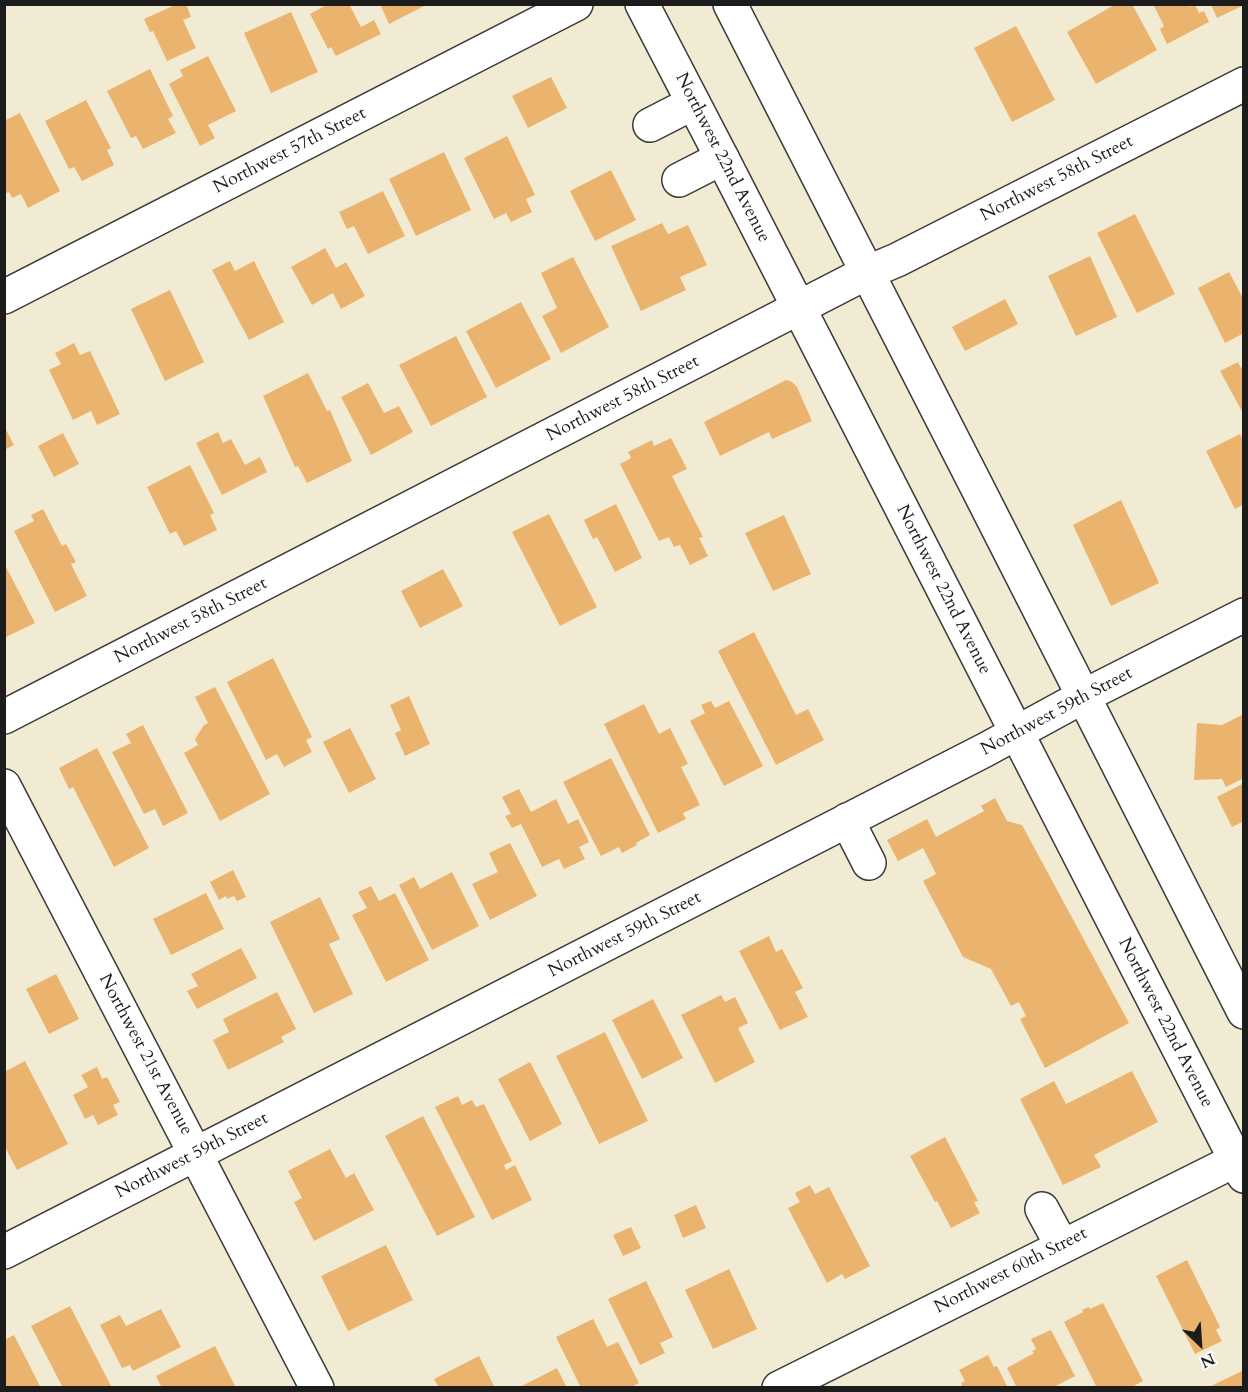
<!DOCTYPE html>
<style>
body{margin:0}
#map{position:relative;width:1248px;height:1392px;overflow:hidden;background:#f2ebd4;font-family:Cardo,serif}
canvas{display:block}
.frame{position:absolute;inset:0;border:6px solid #1c1c1c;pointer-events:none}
.north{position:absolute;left:1170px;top:1314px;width:60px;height:60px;-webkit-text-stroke:4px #fff;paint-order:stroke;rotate:155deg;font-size:16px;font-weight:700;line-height:24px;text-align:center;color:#1c1c1c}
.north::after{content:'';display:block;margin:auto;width:21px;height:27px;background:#1c1c1c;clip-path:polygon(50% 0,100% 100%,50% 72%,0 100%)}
</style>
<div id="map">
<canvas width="1248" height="1392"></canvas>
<div class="frame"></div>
<div class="north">N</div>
</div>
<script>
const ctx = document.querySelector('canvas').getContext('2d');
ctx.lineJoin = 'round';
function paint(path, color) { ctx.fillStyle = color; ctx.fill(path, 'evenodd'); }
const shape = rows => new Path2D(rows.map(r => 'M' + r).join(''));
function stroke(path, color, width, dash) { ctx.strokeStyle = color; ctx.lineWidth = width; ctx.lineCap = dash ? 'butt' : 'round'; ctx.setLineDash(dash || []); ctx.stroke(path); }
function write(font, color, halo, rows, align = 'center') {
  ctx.font = font + ' Cardo,serif'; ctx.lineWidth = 4.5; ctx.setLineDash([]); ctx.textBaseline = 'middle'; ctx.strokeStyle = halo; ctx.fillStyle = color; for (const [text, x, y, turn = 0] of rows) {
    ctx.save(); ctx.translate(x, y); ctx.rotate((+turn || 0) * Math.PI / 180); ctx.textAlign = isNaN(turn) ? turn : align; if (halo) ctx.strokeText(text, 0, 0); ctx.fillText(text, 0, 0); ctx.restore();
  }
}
const building = shape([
 [177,4,186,4,191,17,183,20,196,48,167,61,153,31,150,32,144,19],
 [328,4,349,4,361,27,374,20,381,34,336,56,331,47,328,49,310,14],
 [380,4,428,4,389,24],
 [1116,4,1132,4,1157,50,1096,84,1067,32],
 [1153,4,1189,4,1190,7,1195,4,1199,13,1204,11,1209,22,1167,44,1160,29,1164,26],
 [1211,4,1244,4,1244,5,1217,18],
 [291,12,318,72,271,93,244,33],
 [1016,26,1055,100,1012,122,974,48],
 [208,56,236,111,208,125,215,138,200,146,169,84,183,76,180,70],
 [150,69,173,116,168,119,176,133,143,149,136,136,131,138,107,91],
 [551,77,567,108,528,128,512,96],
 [86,100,111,148,107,150,114,165,82,181,74,167,69,169,45,121],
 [20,113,60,191,28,208,21,194,12,198,9,192,4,194,4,121],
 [507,136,535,195,526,199,532,212,511,222,506,213,494,219,464,158],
 [444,152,471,210,416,236,389,179],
 [611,170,636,220,595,241,570,191],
 [383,191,405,236,368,254,354,226,347,229,339,212],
 [1135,214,1175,294,1137,313,1097,233],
 [662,223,668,234,688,225,707,265,680,277,686,290,641,311,611,246],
 [325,248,336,268,346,262,365,296,341,309,333,293,312,305,291,267],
 [1090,256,1117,317,1076,336,1048,276],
 [573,257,609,327,561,353,542,316,557,308,541,273],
 [230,261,235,271,254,261,284,322,249,340,212,270],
 [1229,272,1244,300,1244,333,1225,343,1198,288],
 [170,290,204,362,165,381,131,309],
 [1005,299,1018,324,965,351,952,327],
 [521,302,551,359,496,388,466,331],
 [456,336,487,397,431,426,399,365],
 [74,343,80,355,90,351,120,414,97,425,91,411,73,420,49,370,61,364,55,353],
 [1238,362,1241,368,1244,366,1244,415,1220,371],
 [308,373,327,411,330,410,352,461,307,483,298,466,295,467,263,396],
 [786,380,792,382,797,387,812,421,772,439,769,432,720,456,704,422],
 [368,383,384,413,399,406,413,432,371,455,341,397],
 [4,426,14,445,4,450],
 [218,432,223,443,231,439,245,465,260,457,267,472,222,495,196,443],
 [63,433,79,464,54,477,38,446],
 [1240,434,1244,441,1244,504,1235,509,1206,451],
 [671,438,687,469,672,476,703,537,699,538,708,556,690,565,680,545,674,547,669,537,659,541,620,464,631,458,628,452,652,440,654,446],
 [190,465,214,513,210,515,217,530,184,546,176,531,170,534,147,487],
 [1121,500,1159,583,1111,606,1073,525],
 [616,504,642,558,615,572,597,537,593,539,584,520],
 [43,509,62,546,66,544,76,562,71,564,87,596,55,612,14,531,34,521,31,515],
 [549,514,597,607,560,626,512,532],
 [784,515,811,574,773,591,745,533],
 [4,563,35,623,4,638],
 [443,569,463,606,420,628,401,591],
 [754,632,796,715,808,709,824,740,776,765,718,651],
 [273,658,312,737,306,740,312,752,284,767,277,754,266,760,227,682],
 [215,687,270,794,220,821,184,753,198,745,195,739,204,725,208,723,195,697],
 [409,696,430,744,405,756,395,733,401,730,390,705],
 [711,701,715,708,729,701,763,766,724,786,690,721,705,713,701,705],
 [644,704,659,734,670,728,688,764,681,767,700,805,683,813,686,819,658,833,604,724],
 [1244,714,1244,778,1226,787,1222,779,1194,780,1197,723,1222,725],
 [143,725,188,813,163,826,155,809,144,814,112,752,131,743,126,734],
 [350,728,376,779,349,793,323,742],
 [97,748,149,848,114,867,73,787,69,789,59,768],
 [611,758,650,835,636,843,637,845,622,853,619,847,601,856,563,782],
 [1244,783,1244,821,1232,827,1217,797],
 [519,789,531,812,556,799,568,824,578,819,589,842,579,847,585,859,564,869,559,859,542,867,521,824,512,828,505,816,511,814,502,797],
 [995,798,1007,821,1022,825,1129,1023,1045,1068,1020,1019,1026,1016,1019,1002,1011,1006,991,969,963,957,923,881,936,874,923,848,898,861,887,840,927,819,936,837,984,811,981,806],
 [510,843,537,896,490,920,472,884,498,872,489,853],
 [233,870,246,897,237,901,234,896,227,899,226,896,219,900,210,882],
 [452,872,479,926,432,950,399,885,414,877,420,889],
 [371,886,379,901,395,893,429,960,386,982,352,915,367,908,358,892],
 [206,893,224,929,171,955,153,919],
 [320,897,340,939,329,944,353,994,314,1013,270,922],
 [769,936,776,952,782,949,803,988,795,992,808,1017,780,1030,739,951],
 [241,948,257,978,197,1009,187,991,198,986,191,974],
 [56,974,79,1019,49,1034,26,989],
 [277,992,296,1029,281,1037,284,1042,228,1070,213,1040,229,1032,223,1019],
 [721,995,725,1002,735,997,748,1023,738,1028,755,1062,715,1083,681,1015],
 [653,999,683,1058,642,1079,612,1020],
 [605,1032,648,1121,599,1144,556,1056],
 [25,1061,68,1144,17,1170,4,1145,4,1072],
 [530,1062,562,1124,530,1141,498,1079],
 [97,1067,102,1079,107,1077,120,1102,113,1105,118,1115,98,1125,93,1115,85,1119,73,1095,88,1087,81,1075],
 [1132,1071,1158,1122,1094,1155,1101,1167,1063,1185,1020,1099,1054,1081,1066,1104],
 [458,1096,462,1105,472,1100,476,1107,484,1104,512,1161,504,1165,506,1170,515,1165,532,1200,492,1220,435,1107],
 [423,1116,475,1217,437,1236,385,1136],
 [945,1137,978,1201,974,1202,980,1213,951,1228,937,1201,935,1202,910,1156],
 [330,1149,346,1178,354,1173,374,1210,314,1241,294,1202,302,1198,288,1171],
 [810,1185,815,1194,829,1187,870,1266,845,1279,842,1274,827,1283,788,1208,800,1202,795,1193],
 [696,1205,706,1228,683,1238,674,1215],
 [631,1227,641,1248,623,1256,613,1235],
 [386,1245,413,1300,348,1331,321,1276],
 [1187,1260,1220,1327,1216,1330,1222,1341,1195,1354,1156,1276],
 [729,1269,757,1329,713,1349,685,1290],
 [646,1281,673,1337,660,1343,665,1353,640,1365,608,1299],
 [1103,1303,1143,1381,1130,1388,1097,1388,1064,1322,1083,1312,1082,1310,1089,1307,1090,1309],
 [70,1306,111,1386,110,1388,63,1388,31,1326],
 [161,1309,181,1347,133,1371,130,1365,122,1368,100,1325,120,1315,126,1326],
 [593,1319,607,1347,618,1342,639,1383,630,1388,622,1388,621,1386,619,1388,581,1388,556,1337],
 [1051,1330,1075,1376,1052,1388,1017,1388,1007,1368,1034,1353,1032,1351,1036,1349,1031,1339],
 [14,1335,41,1388,4,1388,4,1340],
 [215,1346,236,1388,162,1388,156,1376],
 [988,1355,994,1367,997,1366,1008,1388,963,1388,961,1383,965,1381,959,1370],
 [479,1356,495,1388,439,1388,434,1379],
 [557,1368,567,1388,518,1388],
 [1244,1370,1244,1388,1207,1388]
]);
const minor = shape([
 [650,125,693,103],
 [679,180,722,158],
 [4,297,576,4],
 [4,717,866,273,897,260,1244,84],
 [4,786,317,1388],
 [847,820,869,863],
 [1042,1209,1062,1246],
 [4,1252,985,750,1084,696,1244,615],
 [779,1388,1244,1156]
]);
const major = shape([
 [642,4,722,158,1244,1176],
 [730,4,977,487,1244,1012]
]);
const streetNames = [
 ["Northwest 57th Street",290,151,-27],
 ["Northwest 22nd Avenue",722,158,63],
 ["Northwest 58th Street",1057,179,-27],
 ["Northwest 58th Street",623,399,-27],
 ["Northwest 22nd Avenue",943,590,63],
 ["Northwest 58th Street",191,621,-27],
 ["Northwest 59th Street",1057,712,-28],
 ["Northwest 59th Street",625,935,-27],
 ["Northwest 22nd Avenue",1165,1023,63],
 ["Northwest 21st Avenue",145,1055,62],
 ["Northwest 59th Street",192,1156,-27],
 ["Northwest 60th Street",1011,1271,-27]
];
paint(building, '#ebb46e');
stroke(minor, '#3c3b38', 36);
stroke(major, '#3c3b38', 36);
stroke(minor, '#fff', 33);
stroke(major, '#fff', 33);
write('18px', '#1c1c1c', '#fff', streetNames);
</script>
